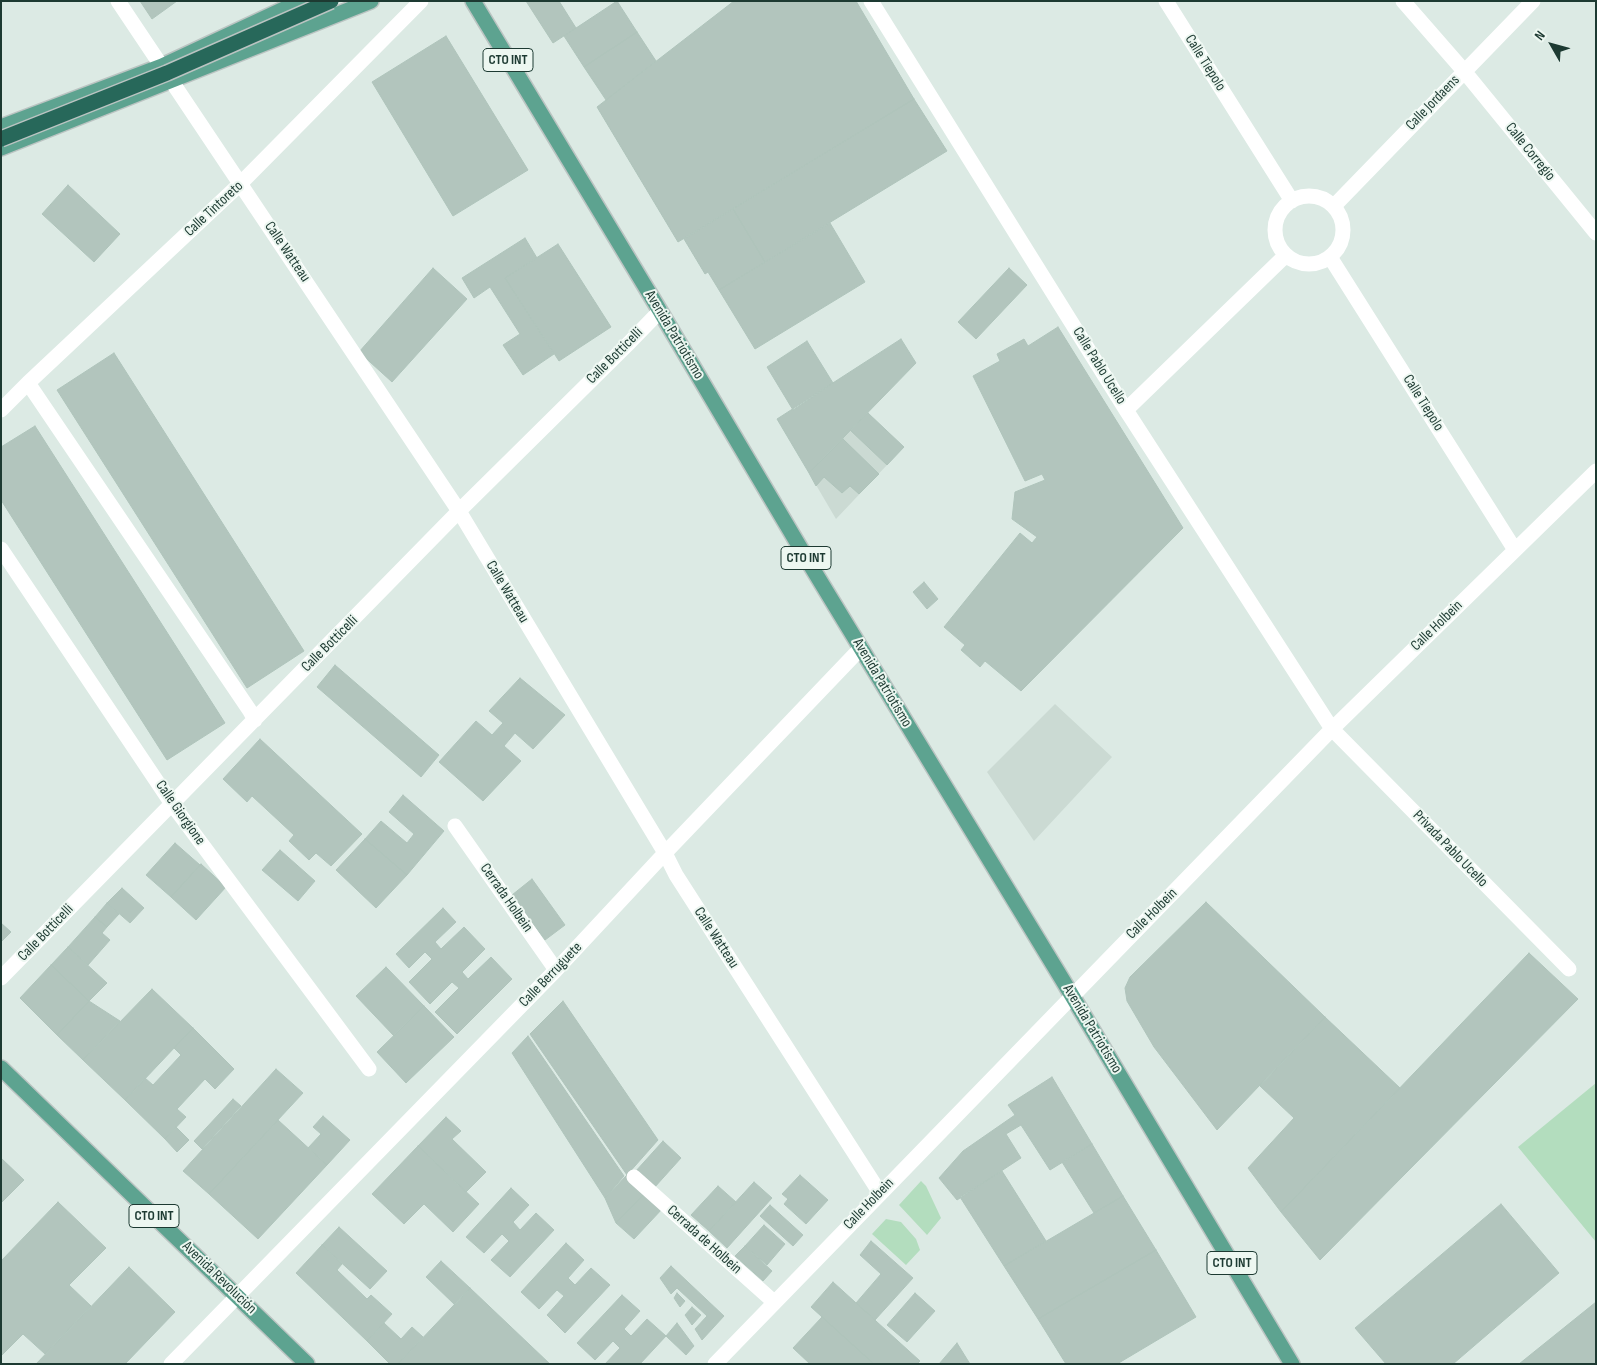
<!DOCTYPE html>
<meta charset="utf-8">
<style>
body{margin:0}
#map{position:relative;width:1597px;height:1365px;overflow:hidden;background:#dceae4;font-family:"Sofia Sans Condensed",sans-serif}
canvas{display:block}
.frame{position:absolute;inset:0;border:2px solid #1d3a32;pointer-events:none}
.north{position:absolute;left:1527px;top:20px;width:50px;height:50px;-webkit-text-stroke:4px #edf7f1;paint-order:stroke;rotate:308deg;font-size:14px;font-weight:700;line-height:20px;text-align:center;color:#1d3a32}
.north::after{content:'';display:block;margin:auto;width:18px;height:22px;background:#1d3a32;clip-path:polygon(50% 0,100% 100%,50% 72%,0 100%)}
</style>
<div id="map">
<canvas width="1597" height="1365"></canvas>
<div class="frame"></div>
<div class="north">N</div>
</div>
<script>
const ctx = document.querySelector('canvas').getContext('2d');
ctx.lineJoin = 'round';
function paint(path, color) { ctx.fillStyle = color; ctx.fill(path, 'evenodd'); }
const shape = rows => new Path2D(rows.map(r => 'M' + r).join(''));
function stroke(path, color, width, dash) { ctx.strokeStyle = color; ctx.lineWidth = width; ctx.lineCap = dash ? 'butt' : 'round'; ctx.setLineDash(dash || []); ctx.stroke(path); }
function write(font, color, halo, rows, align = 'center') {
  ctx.font = font + ' "Sofia Sans Condensed",sans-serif'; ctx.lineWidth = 4; ctx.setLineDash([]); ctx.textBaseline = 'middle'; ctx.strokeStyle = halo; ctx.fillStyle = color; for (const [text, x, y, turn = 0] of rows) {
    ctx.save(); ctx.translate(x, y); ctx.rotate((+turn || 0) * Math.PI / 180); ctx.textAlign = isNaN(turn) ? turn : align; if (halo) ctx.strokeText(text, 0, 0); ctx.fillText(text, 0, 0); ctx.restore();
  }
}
const built = shape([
 [868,413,904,447,836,519,809,473],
 [1055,704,1112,757,1034,841,987,772]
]);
const green = shape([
 [1596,1083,1596,1242,1518,1147],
 [921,1181,926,1186,941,1218,927,1235,899,1205],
 [886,1219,901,1222,916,1239,920,1250,906,1265,872,1234]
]);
const building = shape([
 [140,1,177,1,152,19,140,1],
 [526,1,559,1,576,28,553,43,526,1],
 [617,1,637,32,584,67,564,36,617,1],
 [734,1,856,1,914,99,678,242,597,107,734,1],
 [637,32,656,61,606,100,584,67,637,32],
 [446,36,528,170,453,216,372,82,446,36],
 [914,99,947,151,765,262,733,209,914,99],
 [68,185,120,234,94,262,42,214,68,185],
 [733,209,765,262,719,290,708,272,705,274,684,239,733,209],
 [830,223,865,282,755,349,719,290,830,223],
 [525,238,537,258,505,278,554,354,523,375,503,345,520,334,490,287,474,298,462,278,525,238],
 [558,244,611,327,559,361,505,278,558,244],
 [433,268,467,299,392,382,359,352,433,268],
 [1009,268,1027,285,976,339,958,322,1009,268],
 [1058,327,1183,528,1021,691,985,661,980,667,961,650,965,645,944,627,1020,533,1032,543,1037,537,1012,519,1015,492,1045,480,1042,474,1025,481,973,376,1000,361,997,354,1024,339,1028,346,1058,327],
 [901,339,916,363,809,473,777,419,901,339],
 [807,341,833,383,793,410,767,367,807,341],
 [114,353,304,651,247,688,57,390,114,353],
 [868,413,904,447,887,465,850,430,868,413],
 [35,426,225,723,167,760,1,500,1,447,35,426],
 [843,439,879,474,859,494,850,486,842,493,824,477,816,486,809,473,843,439],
 [924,582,938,599,927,609,913,592,924,582],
 [335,665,439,755,421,777,317,687,335,665],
 [520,678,565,715,533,749,515,733,504,746,521,761,483,801,439,762,476,721,492,735,503,723,489,711,520,678],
 [260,739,362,834,331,866,316,853,309,860,289,841,294,835,252,796,247,802,223,779,260,739],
 [403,795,444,831,407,875,365,839,381,821,407,843,414,834,389,812,403,795],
 [365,839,407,875,376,908,336,870,365,839],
 [175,843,200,865,171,897,146,875,175,843],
 [280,850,315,881,298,901,262,870,280,850],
 [201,864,226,887,196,920,171,897,201,864],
 [532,879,565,925,545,940,512,895,532,879],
 [122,888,144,908,130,923,107,903,122,888],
 [1206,902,1325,1017,1217,1130,1154,1047,1127,1001,1125,988,1130,977,1206,902],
 [107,903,119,914,107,927,95,917,107,903],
 [443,908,456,922,435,942,441,949,464,927,485,949,462,972,468,979,491,957,512,979,457,1034,435,1012,459,988,452,982,430,1004,409,982,432,959,425,952,409,968,396,954,443,908],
 [95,917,107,927,102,933,110,940,88,965,68,947,95,917],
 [1,923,11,932,1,942,1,923],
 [68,947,107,983,89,1001,51,965,68,947],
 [1529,953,1578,999,1320,1260,1281,1212,1529,953],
 [51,965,89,1001,57,1035,20,998,51,965],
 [386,967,424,1006,394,1036,356,996,386,967],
 [152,989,193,1028,125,1100,83,1060,152,989],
 [89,1001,120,1021,83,1060,57,1035,89,1001],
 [563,1001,658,1140,627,1175,530,1034,563,1001],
 [424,1006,454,1037,406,1083,377,1052,424,1006],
 [1325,1017,1400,1088,1281,1212,1248,1168,1294,1118,1260,1086,1325,1017],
 [193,1028,234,1069,215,1089,205,1079,177,1109,186,1117,165,1139,125,1100,145,1078,153,1085,181,1055,174,1048,193,1028],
 [528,1036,624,1176,605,1198,512,1053,528,1036],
 [276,1069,303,1093,209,1194,183,1171,276,1069],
 [1052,1077,1092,1144,1050,1170,1021,1125,1006,1134,1021,1158,957,1200,939,1178,963,1151,1015,1115,1008,1105,1052,1077],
 [233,1099,241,1106,202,1149,194,1141,233,1099],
 [323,1116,350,1140,327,1165,308,1148,321,1134,313,1127,323,1116],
 [446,1117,461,1131,452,1139,486,1172,466,1192,418,1146,446,1117],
 [278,1120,327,1165,258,1239,209,1194,278,1120],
 [176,1127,189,1140,177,1152,165,1139,176,1127],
 [663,1141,681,1158,654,1188,635,1172,663,1141],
 [1092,1144,1123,1196,1094,1213,1062,1162,1092,1144],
 [418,1146,479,1204,453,1232,424,1204,404,1224,372,1194,418,1146],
 [1,1158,24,1180,1,1203,1,1158],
 [1002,1171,1046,1241,1004,1266,960,1197,1002,1171],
 [627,1175,646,1192,616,1223,605,1198,627,1175],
 [800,1175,828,1200,806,1224,784,1204,788,1199,782,1194,800,1175],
 [754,1182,772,1198,727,1248,709,1231,754,1182],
 [718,1186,736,1202,709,1231,691,1215,718,1186],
 [511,1188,529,1205,513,1222,520,1230,536,1213,554,1230,510,1277,491,1260,509,1241,502,1234,484,1253,466,1237,511,1188],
 [646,1192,663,1208,634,1239,616,1223,646,1192],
 [1123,1196,1156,1250,1038,1319,1004,1266,1123,1196],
 [58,1202,106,1248,69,1285,91,1306,45,1354,23,1334,1,1356,1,1261,58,1202],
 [1501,1204,1559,1273,1453,1364,1386,1364,1355,1328,1501,1204],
 [770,1205,803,1235,793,1246,760,1216,770,1205],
 [764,1225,785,1244,767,1265,745,1246,764,1225],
 [339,1227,387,1271,370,1289,322,1245,339,1227],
 [871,1241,913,1278,875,1320,856,1303,881,1274,860,1255,871,1241],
 [566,1243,584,1260,568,1278,575,1285,591,1268,610,1285,565,1333,547,1315,564,1296,557,1290,539,1309,521,1292,566,1243],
 [322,1245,342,1264,337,1270,367,1299,371,1295,392,1314,367,1341,296,1273,322,1245],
 [745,1246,772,1271,763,1281,735,1256,745,1246],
 [1156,1250,1196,1317,1117,1364,1066,1364,1038,1319,1156,1250],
 [441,1261,470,1288,455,1305,426,1277,441,1261],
 [671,1266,724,1316,702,1340,695,1329,707,1316,677,1288,671,1294,660,1278,671,1266],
 [129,1267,175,1312,125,1364,36,1364,129,1267],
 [833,1282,920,1361,917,1364,874,1364,811,1307,833,1282],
 [470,1288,550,1364,398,1364,470,1288],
 [677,1293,685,1301,680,1307,674,1298,677,1293],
 [915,1293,935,1311,907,1342,887,1325,915,1293],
 [622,1295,640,1311,624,1329,631,1336,647,1319,666,1336,640,1364,605,1364,620,1348,613,1341,595,1360,577,1343,622,1295],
 [1596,1302,1596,1364,1519,1364,1596,1302],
 [692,1307,701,1315,692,1325,685,1315,692,1307],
 [822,1317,874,1364,810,1364,793,1348,822,1317],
 [384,1323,401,1339,412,1327,423,1337,398,1364,390,1364,367,1341,384,1323],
 [677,1323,694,1346,686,1355,666,1336,677,1323],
 [957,1343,970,1364,939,1364,957,1343]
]);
const minor = shape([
 [118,1,459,511,665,853,676,875,880,1193],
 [871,1,1126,410,1332,729,1569,969],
 [1166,1,1292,201],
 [1403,1,1464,71,1596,233],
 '1275 230a34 34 0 1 1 68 0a34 34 0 1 1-68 0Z',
 [1334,206,1533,1],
 [1330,257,1515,550],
 [28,383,250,711,255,720],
 [1,410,28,383,241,183,421,1],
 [1126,410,1286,255],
 [1,549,172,804,369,1069],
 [455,826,556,970],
 [1,978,459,511,628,344,660,311],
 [634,1177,774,1302],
 [171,1364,556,970,665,853,861,648],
 [715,1364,1332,729,1596,471]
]);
const primary = shape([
 [473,1,660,311,814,571,1062,979,1292,1364],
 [1,127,162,66,301,1],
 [1,148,371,1],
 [1,1068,307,1364]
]);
const motorwayBridge = shape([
 [1,139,167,73,331,1]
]);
const shields = [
 [508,60,50],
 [806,558,50],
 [154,1216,50],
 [1232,1263,50]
];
const shieldNames = [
 ["CTO INT",508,60],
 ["CTO INT",806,558],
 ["CTO INT",154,1216],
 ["CTO INT",1232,1263]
];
const streetNames = [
 ["Calle Tiepolo",1205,63,58],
 ["Calle Jordaens",1433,103,-46],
 ["Calle Corregio",1530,152,51],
 ["Calle Tintoreto",214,209,-43],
 ["Calle Watteau",287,252,56],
 ["Avenida Patriotismo",674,335,59],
 ["Calle Botticelli",615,356,-45],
 ["Calle Pablo Ucello",1099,366,58],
 ["Calle Tiepolo",1423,403,58],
 ["Calle Watteau",507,592,59],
 ["Calle Holbein",1437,626,-44],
 ["Calle Botticelli",330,644,-45],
 ["Avenida Patriotismo",882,683,59],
 ["Calle Giorgione",180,813,55],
 ["Privada Pablo Ucello",1450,849,46],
 ["Cerrada Holbein",506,898,55],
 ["Calle Holbein",1152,914,-45],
 ["Calle Botticelli",46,933,-46],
 ["Calle Watteau",716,938,57],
 ["Calle Berruguete",551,975,-46],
 ["Avenida Patriotismo",1092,1029,59],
 ["Calle Holbein",869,1204,-46],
 ["Cerrada de Holbein",704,1240,42],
 ["Avenida Revolución",219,1278,44]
];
paint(built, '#cbdad3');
paint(green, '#b3ddbe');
paint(building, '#b2c5bd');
stroke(building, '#afc4bb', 1);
stroke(primary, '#bbc4c2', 18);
stroke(minor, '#fff', 15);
stroke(primary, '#5da390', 15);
stroke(motorwayBridge, '#bbc4c2', 18, []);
stroke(motorwayBridge, '#27685a', 15);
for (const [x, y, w] of shields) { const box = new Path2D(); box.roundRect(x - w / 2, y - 11.5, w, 23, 4); ctx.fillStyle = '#edf7f1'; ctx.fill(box); stroke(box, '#1d3a32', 1); }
write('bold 14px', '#1d3a32', null, shieldNames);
write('15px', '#1d3a32', '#edf7f1', streetNames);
</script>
